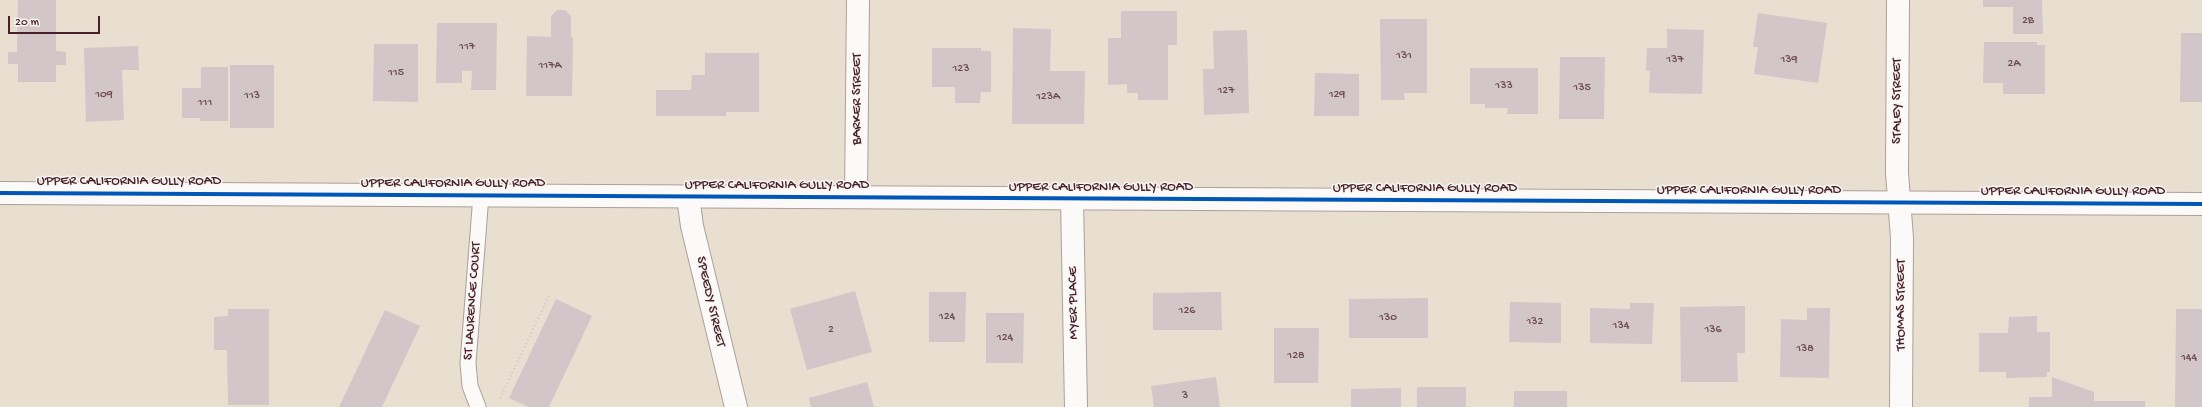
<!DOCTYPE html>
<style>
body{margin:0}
#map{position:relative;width:2202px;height:407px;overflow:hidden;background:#e8dfd0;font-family:"Gochi Hand",sans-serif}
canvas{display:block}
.scale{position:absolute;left:8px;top:16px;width:92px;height:18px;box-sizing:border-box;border:2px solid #4a1f2b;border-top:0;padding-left:5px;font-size:12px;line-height:14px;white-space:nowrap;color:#4a1f2b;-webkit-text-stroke:3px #f6f6f2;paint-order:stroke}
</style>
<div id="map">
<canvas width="2202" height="407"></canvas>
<div class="scale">20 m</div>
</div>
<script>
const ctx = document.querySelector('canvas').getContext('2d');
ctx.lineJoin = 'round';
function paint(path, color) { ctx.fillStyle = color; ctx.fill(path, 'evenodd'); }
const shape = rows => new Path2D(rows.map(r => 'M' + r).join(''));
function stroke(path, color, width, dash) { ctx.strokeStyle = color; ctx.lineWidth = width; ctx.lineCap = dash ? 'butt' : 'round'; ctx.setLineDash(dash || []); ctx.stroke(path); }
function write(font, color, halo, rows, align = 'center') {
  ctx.font = font + ' "Gochi Hand",sans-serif'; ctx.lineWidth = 3; ctx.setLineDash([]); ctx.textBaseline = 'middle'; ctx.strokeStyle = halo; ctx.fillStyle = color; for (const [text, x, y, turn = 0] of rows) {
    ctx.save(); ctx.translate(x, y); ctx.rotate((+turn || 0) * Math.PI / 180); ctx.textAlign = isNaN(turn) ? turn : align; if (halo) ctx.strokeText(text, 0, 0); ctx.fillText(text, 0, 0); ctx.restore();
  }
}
const building = shape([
 [18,0,56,0,56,51,66,52,66,65,56,65,56,82,18,82,18,64,8,64,8,52,17,52],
 [1983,0,2042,0,2043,34,2013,34,2013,7,1983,7],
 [557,10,565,10,571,16,571,37,573,37,572,96,526,96,527,36,551,37,551,16],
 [1121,11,1177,11,1177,45,1168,45,1168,100,1138,100,1138,93,1127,93,1127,84,1108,85,1108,38,1121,38],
 [1758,13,1827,23,1818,83,1754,74,1758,47,1753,47],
 [1380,19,1427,19,1427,93,1404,93,1405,100,1381,100],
 [437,23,497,23,496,90,471,90,472,71,462,71,462,83,436,83],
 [1013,28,1051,29,1050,71,1085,71,1084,124,1012,124],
 [1667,29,1704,30,1702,94,1649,93,1650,71,1646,71,1647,48,1667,48],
 [1247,30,1249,113,1204,115,1203,69,1214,69,1213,31],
 [2181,33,2202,33,2202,102,2180,102],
 [1984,42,2037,42,2037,45,2045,45,2045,94,2003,94,2003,83,1983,83],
 [374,44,418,44,418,102,373,101],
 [138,46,139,70,122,70,124,120,86,122,84,48],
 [932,48,981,48,981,51,991,51,991,92,981,92,980,103,955,103,955,87,932,87],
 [705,53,759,53,759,112,726,112,726,116,656,116,656,90,691,90,692,75,705,75],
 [1560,57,1605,57,1604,119,1559,119],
 [230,65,274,65,274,128,230,128],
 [201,67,228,67,228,121,200,121,200,118,182,118,182,88,201,88],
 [1470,68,1538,68,1538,114,1507,114,1508,108,1485,108,1485,104,1470,104],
 [1315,73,1359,74,1359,116,1314,116],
 [855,291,872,352,807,370,790,309],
 [929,292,966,292,965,342,929,342],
 [1221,292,1222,330,1153,330,1153,293],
 [1428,298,1428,338,1349,338,1349,299],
 [556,299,592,316,549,407,529,407,509,398],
 [1510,302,1561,303,1561,343,1509,342],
 [1630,303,1654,303,1652,344,1590,343,1590,308,1630,309],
 [1745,306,1745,353,1737,353,1738,382,1681,382,1680,307],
 [1807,308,1830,308,1829,378,1780,377,1781,319,1807,320],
 [228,309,269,309,269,405,228,405,227,350,214,350,214,317,228,316],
 [2176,309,2202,309,2202,407,2175,407],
 [385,310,420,326,382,407,339,407],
 [986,313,1024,313,1023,363,986,363],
 [2037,316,2037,332,2050,332,2050,372,2047,372,2047,377,2006,378,2006,372,1979,372,1979,333,2008,333,2009,317],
 [1274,328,1319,328,1318,383,1274,383],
 [1216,377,1220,407,1154,407,1151,386],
 [2052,377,2094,392,2094,401,2145,401,2145,407,2029,407,2029,397,2052,397],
 [867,382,874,407,811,407,809,398],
 [1417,387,1466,387,1466,407,1417,407],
 [1401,388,1401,407,1351,407,1351,389],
 [1514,391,1567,391,1567,407,1514,407]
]);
const path = shape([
 [500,398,550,294]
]);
const service = shape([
 [478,407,470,386,468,363,481,195]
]);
const minor = shape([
 [1898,0,1897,173,1902,238,1901,407],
 [688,197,692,226,736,407],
 [856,197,858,0],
 [1072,199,1076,407]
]);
const tertiary = shape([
 [0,193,2202,204]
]);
const cycleway = shape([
 [0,193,2202,204]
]);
const numberNames = [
 ["2B",2028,21],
 ["117",467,47],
 ["131",1404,56],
 ["137",1675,60],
 ["139",1789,60],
 ["2A",2014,64],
 ["117A",550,66],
 ["123",961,69],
 ["115",396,73],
 ["133",1504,86],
 ["135",1582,88],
 ["127",1226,91],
 ["109",104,95],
 ["129",1337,95],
 ["113",252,96],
 ["123A",1048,97],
 ["111",205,103],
 ["126",1187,311],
 ["124",947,317],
 ["130",1388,318],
 ["132",1535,322],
 ["134",1621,326],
 ["2",831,330],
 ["136",1713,330],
 ["124",1005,338],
 ["138",1805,349],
 ["128",1296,356],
 ["144",2189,358],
 ["3",1185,396]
];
const streetNames = [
 ["BARKER STREET",858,99,-90],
 ["STALEY STREET",1898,101,-90],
 ["UPPER CALIFORNIA GULLY ROAD",129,182],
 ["UPPER CALIFORNIA GULLY ROAD",453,184],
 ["UPPER CALIFORNIA GULLY ROAD",777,186],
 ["UPPER CALIFORNIA GULLY ROAD",1101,188],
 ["UPPER CALIFORNIA GULLY ROAD",1425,189],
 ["UPPER CALIFORNIA GULLY ROAD",1749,191],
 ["UPPER CALIFORNIA GULLY ROAD",2073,192],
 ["ST LAURENCE COURT",473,301,-86],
 ["SPEEDY STREET",710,302,77],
 ["MYER PLACE",1074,303,-91],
 ["THOMAS STREET",1902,305,-90]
];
paint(building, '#d2c6c8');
stroke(service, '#aba09a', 17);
stroke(minor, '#aba09a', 24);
stroke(tertiary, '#aba09a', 24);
stroke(path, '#cec9c7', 2.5, [1, 3]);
stroke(service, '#fcfaf8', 15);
stroke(minor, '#fcfaf8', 22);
stroke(tertiary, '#fcfaf8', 22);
stroke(cycleway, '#0057b8', 4);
write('12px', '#6c4952', null, numberNames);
write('14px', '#4a1f2b', '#f6f6f2', streetNames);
</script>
